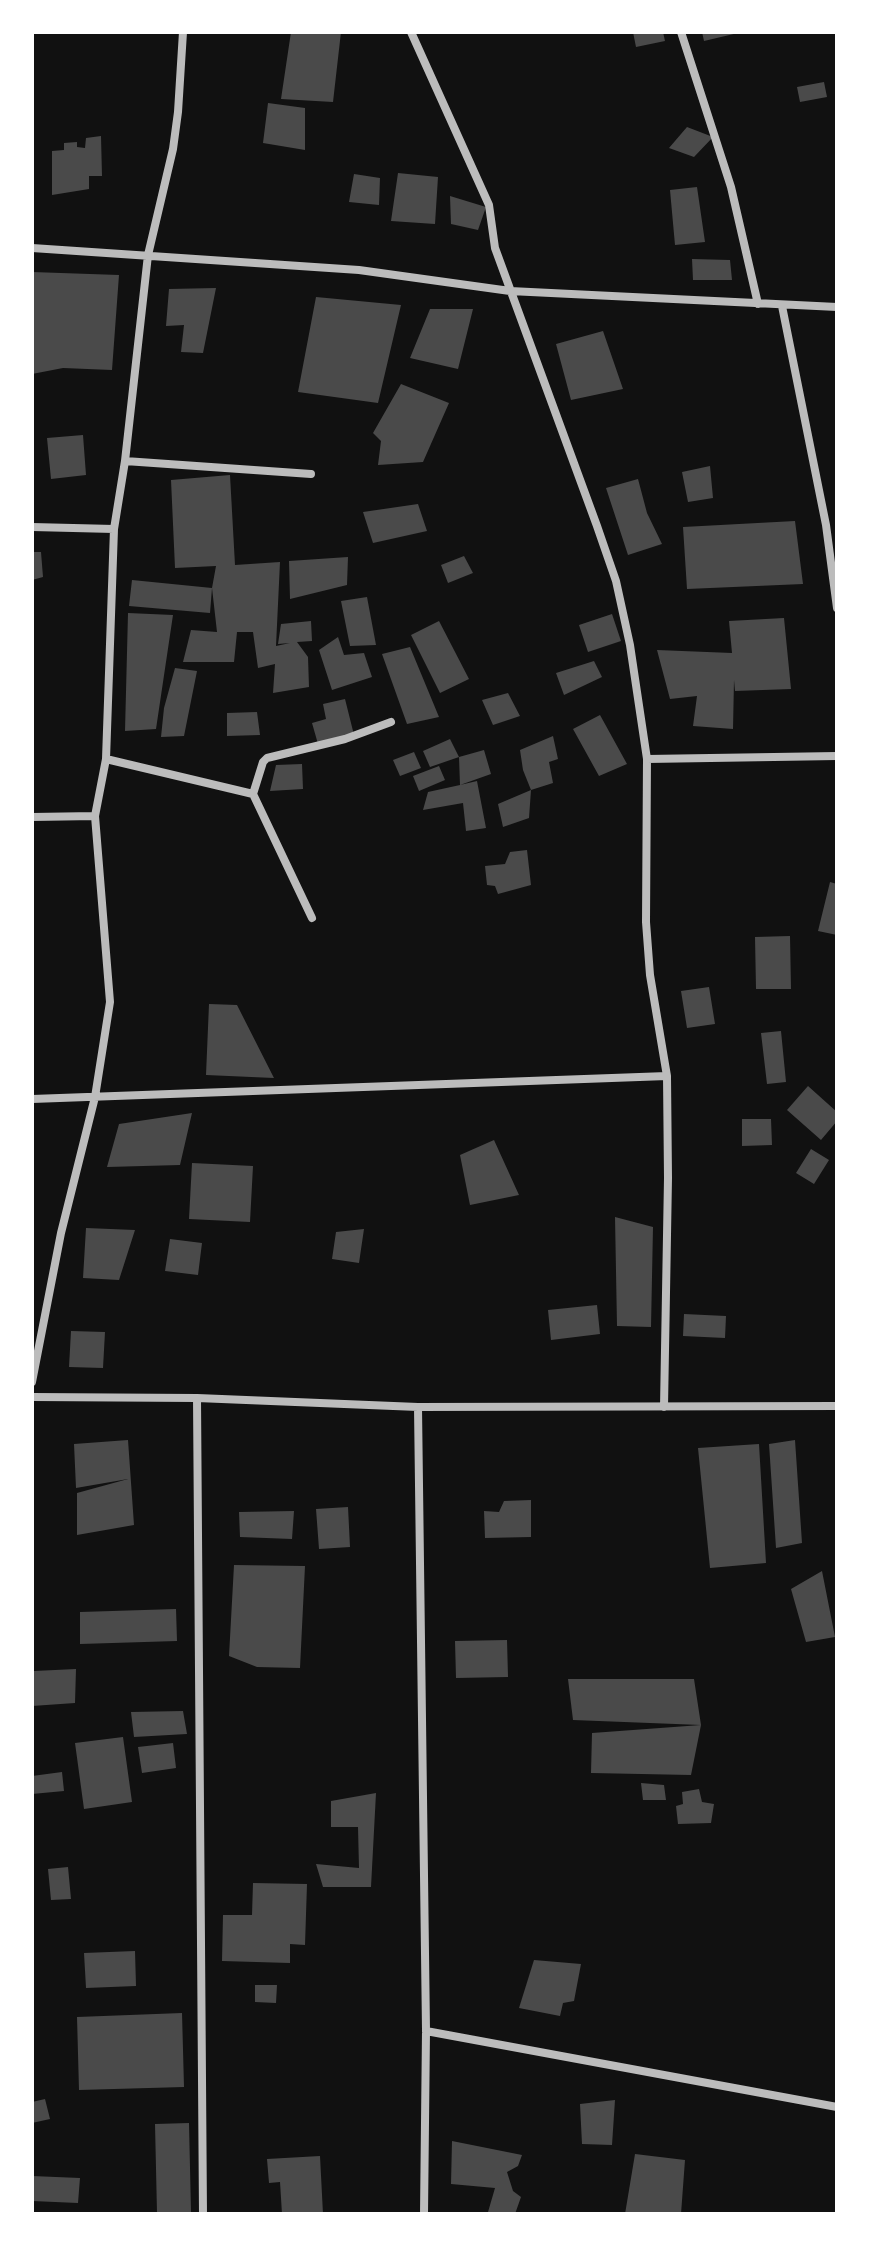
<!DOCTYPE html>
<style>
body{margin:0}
#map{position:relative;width:869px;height:2246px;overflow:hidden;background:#111;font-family:Merriweather,serif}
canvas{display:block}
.frame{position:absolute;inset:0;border:34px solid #fff;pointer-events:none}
</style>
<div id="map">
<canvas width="869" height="2246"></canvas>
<div class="frame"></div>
</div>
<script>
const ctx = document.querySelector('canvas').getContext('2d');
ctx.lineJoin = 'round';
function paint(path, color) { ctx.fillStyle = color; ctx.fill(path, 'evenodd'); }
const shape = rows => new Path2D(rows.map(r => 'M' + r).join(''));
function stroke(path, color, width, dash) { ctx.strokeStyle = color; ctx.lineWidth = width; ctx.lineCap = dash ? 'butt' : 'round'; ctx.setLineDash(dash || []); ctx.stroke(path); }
const building = shape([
 [291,32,341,32,333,102,281,99],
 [633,32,663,32,665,41,636,47],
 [702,32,738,32,738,33,704,41],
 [824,82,827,97,800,102,797,87],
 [268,103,305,108,305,150,263,143],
 [687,127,713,137,694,157,669,148],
 [101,136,102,176,89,176,89,189,52,195,52,151,64,150,64,143,77,142,77,147,85,148,86,138],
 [398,173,438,177,435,224,391,221],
 [354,174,380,178,379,205,349,202],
 [697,187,705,242,675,245,670,190],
 [450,196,486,207,478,230,451,224],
 [692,259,730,260,732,280,693,280],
 [32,272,119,275,112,370,63,368,32,374],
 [216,288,203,353,181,352,184,325,166,326,169,289],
 [316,297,401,305,378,403,298,392],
 [430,309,473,309,458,369,410,358],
 [603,331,623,389,571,400,556,344],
 [401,384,449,403,423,462,378,465,381,441,373,433],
 [83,435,86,475,51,479,47,438],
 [710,466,713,498,688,502,682,472],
 [230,475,235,565,280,562,276,646,290,643,278,644,281,624,311,621,312,641,297,642,308,657,309,687,273,693,275,664,258,668,253,632,237,632,234,662,183,662,191,630,217,632,212,588,216,566,175,568,171,480],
 [638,479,647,513,662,544,628,555,606,488],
 [418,504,427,531,373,543,363,512],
 [795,521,803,584,687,589,683,527],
 [32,552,41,552,43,577,32,580],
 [464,556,473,573,448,583,441,565],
 [348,557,347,585,290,599,289,561],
 [132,580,212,588,210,613,129,606],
 [367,597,376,645,350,646,341,601],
 [128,613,173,615,156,729,125,731],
 [612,614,621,641,588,652,579,625],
 [784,618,791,689,735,691,734,680,733,729,693,726,697,696,670,699,657,650,732,653,729,621],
 [439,621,469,679,440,693,411,635],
 [338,637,344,655,364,653,372,677,332,690,319,650],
 [410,647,439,717,407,724,382,654],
 [594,661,602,677,564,695,556,673],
 [175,668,197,671,184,736,161,737,164,708],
 [508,693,520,716,493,725,482,700],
 [345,699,354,735,318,744,312,723,326,719,323,704],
 [257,712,260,735,227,736,227,713],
 [600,715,627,764,599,776,573,729],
 [553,736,558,759,549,762,553,783,531,790,523,770,520,750],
 [450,739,459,757,430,767,423,751],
 [484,750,491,774,460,785,477,781,486,828,466,831,463,803,423,810,428,792,460,785,459,757],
 [414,752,421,768,400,776,393,760],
 [302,764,303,789,270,791,276,765],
 [439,766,445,780,419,791,413,776],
 [531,790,529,818,503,827,498,804],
 [527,850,531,885,498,894,495,886,487,885,485,866,505,864,510,852],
 [830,882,837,884,837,935,818,931],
 [790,936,791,989,756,989,755,937],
 [709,987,715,1024,687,1028,681,991],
 [209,1004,237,1005,274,1078,206,1075],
 [781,1031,786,1082,767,1084,761,1033],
 [808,1086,837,1112,837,1121,821,1140,787,1110],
 [192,1113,180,1165,107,1167,119,1124],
 [742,1119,771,1119,772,1145,742,1146],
 [494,1140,519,1195,470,1205,460,1155],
 [811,1149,829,1160,814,1184,796,1173],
 [192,1163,253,1166,250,1222,189,1219],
 [615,1217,653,1227,651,1327,617,1326],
 [86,1228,135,1230,119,1280,83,1278],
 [364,1229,359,1263,332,1259,336,1232],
 [170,1239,202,1243,198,1275,165,1271],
 [597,1305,600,1334,551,1340,548,1310],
 [684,1314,726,1316,725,1338,683,1336],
 [71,1331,105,1332,103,1368,69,1367],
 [128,1440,134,1525,77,1535,77,1493,128,1479,76,1488,74,1444],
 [795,1440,802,1543,776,1548,769,1444],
 [759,1444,766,1563,710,1568,698,1448],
 [531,1500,531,1537,485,1538,484,1511,499,1512,504,1501],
 [348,1507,350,1547,319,1549,316,1509],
 [294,1511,292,1539,240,1537,239,1512],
 [234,1565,305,1566,300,1668,257,1667,229,1656],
 [822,1571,835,1637,806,1642,791,1589],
 [176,1609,177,1641,80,1644,80,1612],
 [507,1640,508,1677,456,1678,455,1641],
 [76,1669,75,1703,32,1706,34,1671],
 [568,1679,694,1679,701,1725,691,1775,591,1773,592,1733,701,1725,573,1720],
 [183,1711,187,1734,134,1737,131,1712],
 [123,1737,132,1802,84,1809,75,1743],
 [173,1743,176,1768,142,1773,138,1747],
 [62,1772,64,1791,32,1794,32,1776],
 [641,1783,664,1785,666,1800,643,1800],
 [699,1789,702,1802,714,1804,711,1823,678,1824,676,1806,683,1804,682,1792],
 [376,1793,371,1887,323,1887,316,1864,359,1868,358,1827,331,1827,331,1801],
 [68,1867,71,1899,51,1900,48,1869],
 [253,1883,307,1884,305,1945,290,1944,290,1963,222,1961,223,1915,252,1915],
 [135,1951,136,1986,86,1988,84,1953],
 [534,1960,581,1964,574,2001,563,2003,560,2016,519,2008],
 [255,1985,277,1985,276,2003,255,2002],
 [182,2013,184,2087,79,2090,77,2017],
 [45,2099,50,2119,32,2123,32,2102],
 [615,2100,612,2145,582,2144,580,2104],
 [189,2123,191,2212,157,2213,155,2124],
 [452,2141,522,2155,518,2166,507,2172,513,2191,521,2197,515,2214,488,2212,495,2188,451,2184],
 [635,2154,685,2160,681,2214,625,2214],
 [320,2156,323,2214,282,2214,280,2182,269,2183,267,2159],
 [32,2176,80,2178,78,2203,32,2201]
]);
const minor = shape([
 [411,32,489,205,495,248,597,526,616,581,630,645,647,759,646,922,650,975,667,1076,668,1178,664,1407],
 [681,32,731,187,758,304],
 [32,248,359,270,510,291,837,307],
 [782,306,826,525,837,608],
 [125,461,311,474],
 [32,527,114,529],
 [106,759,253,794,312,918],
 [647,759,837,756],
 [253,794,263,762,267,758,345,739,391,722],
 [32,817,95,816],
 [32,1099,667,1076],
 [32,1382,61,1233,95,1097,110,1002,95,816,106,759,114,529,125,461,148,255,173,149,178,112,183,32],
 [32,1397,197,1398,418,1407,837,1406],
 [197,1398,203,2214],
 [418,1407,426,2031,424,2214],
 [426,2031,837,2107]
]);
paint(building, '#4a4a4a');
stroke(minor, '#bcbcbc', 8);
</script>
